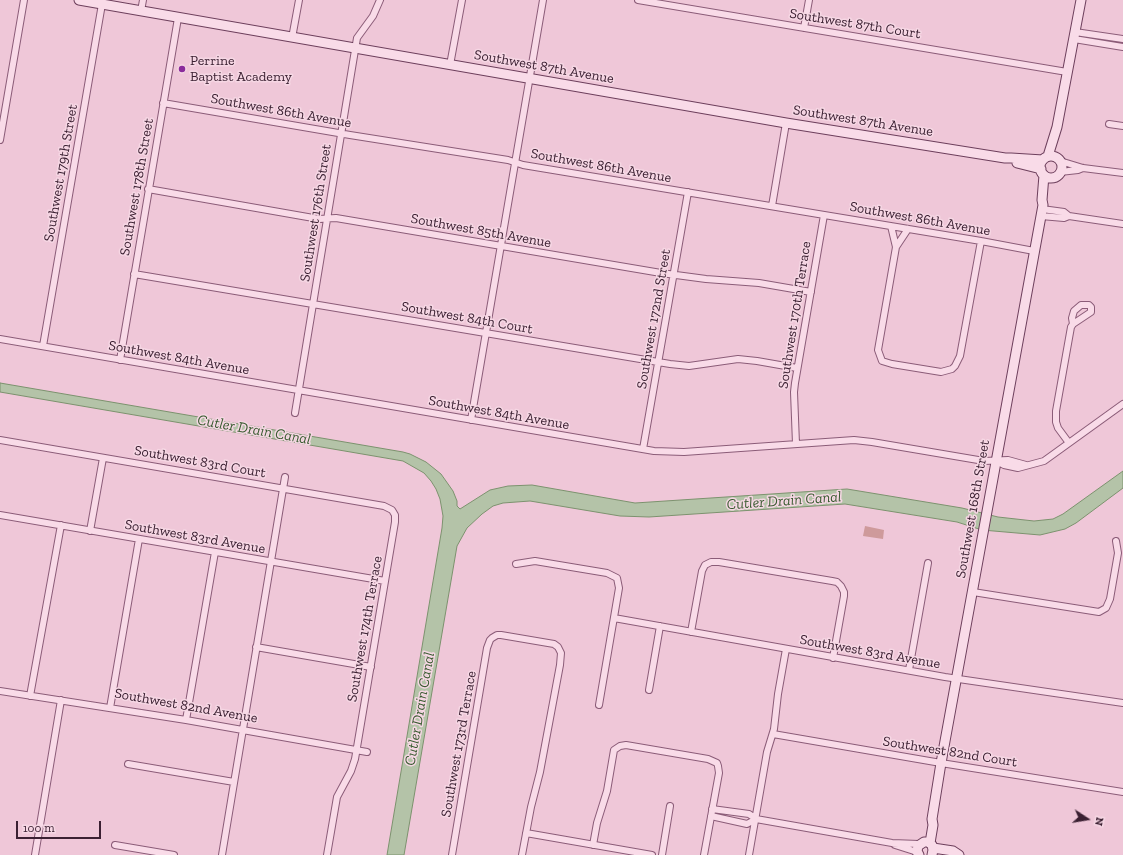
<!DOCTYPE html>
<style>
body{margin:0}
#map{position:relative;width:1123px;height:855px;overflow:hidden;background:#efc7d8;font-family:"Zilla Slab",serif}
canvas{display:block}
.north{position:absolute;left:1067px;top:799px;width:40px;height:40px;-webkit-text-stroke:3px #f6d7e4;paint-order:stroke;rotate:102deg;font-size:11px;font-weight:700;line-height:16px;text-align:center;color:#3b2032}
.north::after{content:'';display:block;margin:auto;width:14px;height:18px;background:#3b2032;clip-path:polygon(50% 0,100% 100%,50% 72%,0 100%)}
.scale{position:absolute;left:16px;top:821px;width:85px;height:18px;box-sizing:border-box;border:2px solid #3b2032;border-top:0;padding-left:5px;font-size:12px;line-height:14px;white-space:nowrap;color:#3b2032;-webkit-text-stroke:3px #f6d7e4;paint-order:stroke}
</style>
<div id="map">
<canvas width="1123" height="855"></canvas>
<div class="north">N</div>
<div class="scale">100 m</div>
</div>
<script>
const ctx = document.querySelector('canvas').getContext('2d');
ctx.lineJoin = 'round';
function paint(path, color) { ctx.fillStyle = color; ctx.fill(path, 'evenodd'); }
const shape = rows => new Path2D(rows.map(r => 'M' + r).join(''));
function stroke(path, color, width, dash) { ctx.strokeStyle = color; ctx.lineWidth = width; ctx.lineCap = dash ? 'butt' : 'round'; ctx.setLineDash(dash || []); ctx.stroke(path); }
function write(font, color, halo, rows, align = 'center') {
  ctx.font = font + ' "Zilla Slab",serif'; ctx.lineWidth = 3; ctx.setLineDash([]); ctx.textBaseline = 'middle'; ctx.strokeStyle = halo; ctx.fillStyle = color; for (const [text, x, y, turn = 0] of rows) {
    ctx.save(); ctx.translate(x, y); ctx.rotate((+turn || 0) * Math.PI / 180); ctx.textAlign = isNaN(turn) ? turn : align; if (halo) ctx.strokeText(text, 0, 0); ctx.fillText(text, 0, 0); ctx.restore();
  }
}
const green = shape([
 [865,526,884,530,883,539,863,536]
]);
const water = shape([
 [0,383,403,452,410,454,426,462,441,474,453,491,457,501,457,506,460,509,490,490,508,486,532,485,635,503,847,489,962,508,998,517,1034,521,1053,519,1063,514,1123,471,1123,488,1076,523,1065,529,1040,535,982,530,957,522,845,504,649,517,620,516,530,501,503,503,493,506,482,514,467,528,457,546,404,855,387,855,442,528,443,516,440,499,436,489,431,481,424,473,403,461,0,392,0,383]
]);
const street = shape([
 [638,0,1067,72],
 [141,11,143,0],
 [804,28,809,0],
 [1075,32,1123,39],
 [292,38,299,0],
 [1074,39,1123,47],
 [450,65,462,0],
 [163,103,350,135,508,160,523,165,981,241,1034,251],
 [1109,124,1123,126],
 [0,140,24,0],
 [1060,161,1083,168,1123,173],
 [1060,172,1078,170,1083,168],
 [148,189,319,219,336,218,661,273,706,279,759,283,811,292],
 [772,206,786,123],
 [1042,209,1064,212,1069,216],
 [1041,216,1064,218,1069,216,1123,224],
 [891,226,896,247,878,350,882,361,892,364,941,372,952,369,955,366,960,356,981,241],
 [896,247,908,229],
 [134,274,670,364,689,366,738,359,757,361,797,368],
 [0,339,654,451,684,452,854,440,872,442,984,461,1008,460,1026,465],
 [43,346,102,4],
 [120,360,178,18],
 [295,413,357,38,373,16,380,0],
 [471,420,543,0],
 [0,440,384,506,392,510,395,515,395,522,355,759,351,771,337,797,327,855],
 [1069,443,1058,428,1056,422,1056,411,1071,327,1073,324,1091,312,1091,307,1089,305,1081,305,1074,311,1072,318,1073,324],
 [796,444,794,392,795,383,824,215],
 [643,449,688,192],
 [996,461,1004,465,1018,468,1044,461,1123,404],
 [0,515,385,581],
 [90,531,103,458],
 [516,564,535,561,607,573,617,578,619,588,599,705],
 [973,592,1099,612,1106,608,1110,599,1118,553,1116,541],
 [614,618,945,677,1123,703],
 [691,632,702,571,705,565,711,562,719,562,832,581,837,582,841,586,844,592,844,596,833,658],
 [256,647,371,667],
 [909,670,928,563],
 [649,690,660,626],
 [0,691,186,720,367,752],
 [30,696,61,525],
 [110,708,139,539],
 [186,720,215,552],
 [773,734,941,763,1123,792],
 [128,764,234,782],
 [712,809,749,814,756,819,892,843,919,844],
 [711,816,747,824,756,819],
 [526,833,652,855],
 [115,845,174,855],
 [593,845,597,823,607,791,614,750,620,746,626,745,708,759,717,763,718,766,719,773,704,855],
 [895,845,914,851,918,854],
 [35,855,61,700],
 [222,855,285,477],
 [452,855,487,648,490,640,492,638,497,635,501,635,554,644,558,647,561,653,560,665,540,772,531,807,522,855],
 [662,855,670,806],
 [749,855,767,752,774,729,778,694,786,649]
]);
const secondary = shape([
 [79,0,786,123,1005,158,1011,158,1043,160],
 [1048,156,1057,127,1081,0],
 '1040 167a11 11 0 1 1 22 0a11 11 0 1 1-22 0Z',
 [1017,163,1041,169],
 [930,843,933,825,932,819,941,763,1043,205,1042,200,1044,175],
 [933,848,953,851,959,855],
 [919,855,917,851,918,846,924,842,928,842,932,845,933,850,932,855]
]);
const markers = [
 [182,69,4,"#8a2b9b"]
];
const streetNames = [
 ["Southwest 87th Court",855,24,9],
 ["Southwest 87th Avenue",544,67,10],
 ["Southwest 86th Avenue",281,111,10],
 ["Southwest 87th Avenue",863,121,9],
 ["Southwest 86th Avenue",601,166,10],
 ["Southwest 179th Street",61,173,-80],
 ["Southwest 178th Street",137,187,-80],
 ["Southwest 176th Street",316,213,-81],
 ["Southwest 86th Avenue",920,219,10],
 ["Southwest 85th Avenue",481,231,10],
 ["Southwest 170th Terrace",795,315,-81],
 ["Southwest 84th Court",467,318,10],
 ["Southwest 172nd Street",654,319,-80],
 ["Southwest 84th Avenue",179,358,10],
 ["Southwest 84th Avenue",499,413,10],
 ["Southwest 83rd Court",200,462,10],
 ["Southwest 168th Street",973,509,-80],
 ["Southwest 83rd Avenue",195,537,10],
 ["Southwest 174th Terrace",365,629,-80],
 ["Southwest 83rd Avenue",870,652,10],
 ["Southwest 82nd Avenue",186,706,10],
 ["Southwest 173rd Terrace",459,744,-80],
 ["Southwest 82nd Court",950,752,9]
];
const poiNames = [
 ["Perrine",190,61],
 ["Baptist Academy",190,77]
];
const waterNames = [
 ["Cutler Drain Canal",254,430,10],
 ["Cutler Drain Canal",784,501,-4],
 ["Cutler Drain Canal",420,709,-80]
];
paint(green, '#ce9a9b');
paint(water, '#b4c3a8');
stroke(water, '#7c926e', 1);
stroke(street, '#8b5c78', 8);
stroke(secondary, '#6d3f5c', 11);
stroke(street, '#f9dbe8', 6);
stroke(secondary, '#f9dbe8', 9);
for (const [x, y, r, color] of markers) { const dot = new Path2D(); dot.arc(x, y, r, 0, 2 * Math.PI); ctx.fillStyle = color; ctx.fill(dot); stroke(dot, '#f6d7e4', 1.5); }
write('14px', '#3b2032', '#f6d7e4', streetNames);
write('14px', '#3b2032', '#f6d7e4', poiNames, 'left');
write('italic 15px', '#385b2f', '#f6d7e4', waterNames);
</script>
